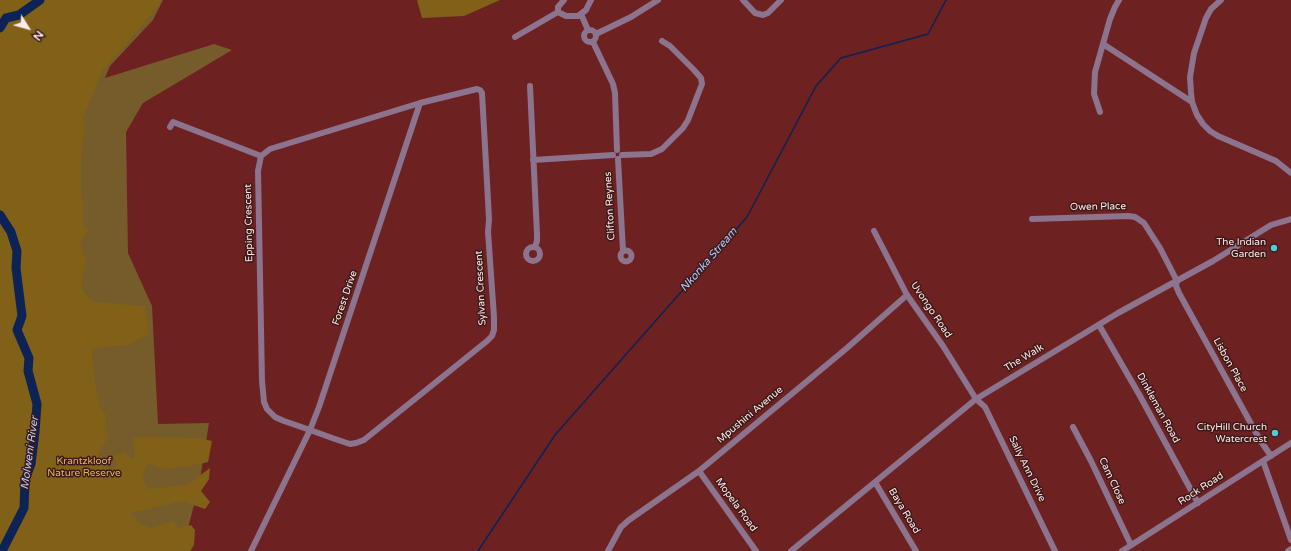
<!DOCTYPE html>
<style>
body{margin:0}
#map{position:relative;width:1291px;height:551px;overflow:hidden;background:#6e2121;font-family:"Varela Round",sans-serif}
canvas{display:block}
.north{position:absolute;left:8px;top:8px;width:40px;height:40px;-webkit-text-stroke:3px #3d1a19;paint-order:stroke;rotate:127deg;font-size:11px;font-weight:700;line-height:16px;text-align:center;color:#fde9e8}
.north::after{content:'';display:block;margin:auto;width:14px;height:18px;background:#fde9e8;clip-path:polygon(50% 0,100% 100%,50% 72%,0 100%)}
</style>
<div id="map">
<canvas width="1291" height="551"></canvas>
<div class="north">N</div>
</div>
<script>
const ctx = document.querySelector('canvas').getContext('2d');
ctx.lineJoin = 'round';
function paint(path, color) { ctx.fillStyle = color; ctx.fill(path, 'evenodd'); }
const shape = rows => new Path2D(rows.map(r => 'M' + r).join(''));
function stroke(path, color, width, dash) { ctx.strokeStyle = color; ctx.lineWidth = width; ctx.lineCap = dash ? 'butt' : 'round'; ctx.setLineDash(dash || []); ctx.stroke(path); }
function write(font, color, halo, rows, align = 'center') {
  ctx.font = font + ' "Varela Round",sans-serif'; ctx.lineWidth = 3; ctx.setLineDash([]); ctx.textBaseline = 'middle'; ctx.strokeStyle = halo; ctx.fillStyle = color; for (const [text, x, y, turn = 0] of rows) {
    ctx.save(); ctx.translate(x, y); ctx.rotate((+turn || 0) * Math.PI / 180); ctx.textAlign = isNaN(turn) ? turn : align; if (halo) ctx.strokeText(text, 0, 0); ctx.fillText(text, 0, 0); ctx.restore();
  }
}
const green = shape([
 [0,0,163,0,153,20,110,66,105,78,214,44,232,50,143,103,126,132,128,253,152,306,158,424,209,423,199,486,182,551,0,551]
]);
const forest = shape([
 [0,0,162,0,149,18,102,71,83,118,85,129,81,154,81,199,84,203,83,226,89,231,80,242,83,254,86,259,81,288,94,302,145,306,149,334,128,345,95,348,92,351,95,383,101,410,106,414,105,428,109,436,98,454,107,469,117,466,113,456,125,452,131,459,135,456,133,437,199,438,212,441,208,462,190,466,162,469,148,463,142,476,148,489,171,487,187,485,210,468,209,479,201,491,210,502,205,509,182,501,131,513,139,523,150,528,173,521,179,528,191,525,195,530,194,545,190,551,0,551],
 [417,0,500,0,464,16,422,18]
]);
const stream = shape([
 [478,551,555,435,747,217,816,86,841,58,928,34,946,0]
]);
const river = shape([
 [0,28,6,18,19,15,40,0],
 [0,215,11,232,17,251,16,268,22,316,17,330,29,358,28,371,37,404,35,432,31,464,25,480,24,508,2,551]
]);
const minor = shape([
 [743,0,755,13,763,15,768,13,781,0],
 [1221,0,1211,9,1206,18,1194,53,1190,77,1191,92,1192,102,1197,115,1203,124,1210,131,1218,136,1276,161,1291,173],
 [558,12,566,16,578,16,586,10,591,0],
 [558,12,558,7,564,0],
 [581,14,588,30],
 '584 36a6 6 0 1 1 12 0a6 6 0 1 1-12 0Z',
 [596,34,631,17,658,0],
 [515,37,558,12],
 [593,42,613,84,615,93,617,150],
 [1103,44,1192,102],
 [530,86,537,234,537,241,535,247],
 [1100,112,1094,94,1095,72,1110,19,1115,7,1119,0],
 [170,127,173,122,261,156],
 [622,155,651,154,662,149,683,128,688,120,702,84,701,78,693,69,670,46,662,41],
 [618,159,623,251],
 [533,160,613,155],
 [1032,219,1128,216,1135,217,1144,223,1160,248,1177,281,1176,286,1179,293,1260,440,1271,456],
 [874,231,907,295,943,346,976,399,985,407,1055,551],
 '526 254a7 7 0 1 1 14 0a7 7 0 1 1-14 0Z',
 '620.5 256a5.5 5.5 0 1 1 11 0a5.5 5.5 0 1 1-11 0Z',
 [1099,325,1140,396,1198,503],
 [1073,427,1091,461,1131,545],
 [1263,461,1291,540],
 [699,471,756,551],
 [875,482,916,551],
 [251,551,310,430,319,407,420,103,477,89,480,90,482,93,486,164,489,219,488,232,494,317,494,330,492,336,487,341,364,440,356,443,350,444,335,439,310,430,284,421,275,417,267,409,264,402,262,381,258,171,261,156,270,149,420,103],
 [608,551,621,527,629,520,699,471,847,348,907,295],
 [791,551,976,399,1118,313,1213,261,1271,225,1291,219],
 [1122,551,1291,443],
 [1288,551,1291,549]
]);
const markers = [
 [1274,248,4,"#52cbd7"],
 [1275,433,4,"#52cbd7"]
];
const streetNames = [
 ["Clifton Reynes",610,206,-93],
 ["Owen Place",1098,207,-1],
 ["Epping Crescent",249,223,-91],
 ["Sylvan Crescent",481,288,-93],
 ["Forest Drive",345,298,-71],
 ["Uvongo Road",931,310,56],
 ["The Walk",1024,358,-31],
 ["Lisbon Place",1230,365,61],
 ["Dinkleman Road",1158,408,61],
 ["Mpushini Avenue",750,415,-40],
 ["Sally Ann Drive",1027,469,64],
 ["Cam Close",1112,481,65],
 ["Rock Road",1201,489,-33],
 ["Mopela Road",736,505,54],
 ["Baya Road",904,511,59]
];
const poiNames = [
 ["The Indian",1266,242],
 ["Garden",1266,254],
 ["CityHill Church",1267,427],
 ["Watercrest",1267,439]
];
const parkNames = [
 ["Krantzkloof",84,461],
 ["Nature Reserve",84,473]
];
const waterNames = [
 ["Nkonka Stream",709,260,-49],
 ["Molweni River",30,453,-82]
];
paint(green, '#755c2a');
paint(forest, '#816117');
stroke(stream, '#0d2255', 1.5);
stroke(river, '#0d2255', 9);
stroke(minor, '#8c738e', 6);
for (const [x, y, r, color] of markers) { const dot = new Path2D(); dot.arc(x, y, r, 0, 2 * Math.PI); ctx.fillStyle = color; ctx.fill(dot); stroke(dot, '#3d1a19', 1.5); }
write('10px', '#fde9e8', '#3d1a19', streetNames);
write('10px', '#fde9e8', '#3d1a19', poiNames, 'right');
write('10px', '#e5b757', '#3d1a19', parkNames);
write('italic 11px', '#b1cafc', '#3d1a19', waterNames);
</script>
